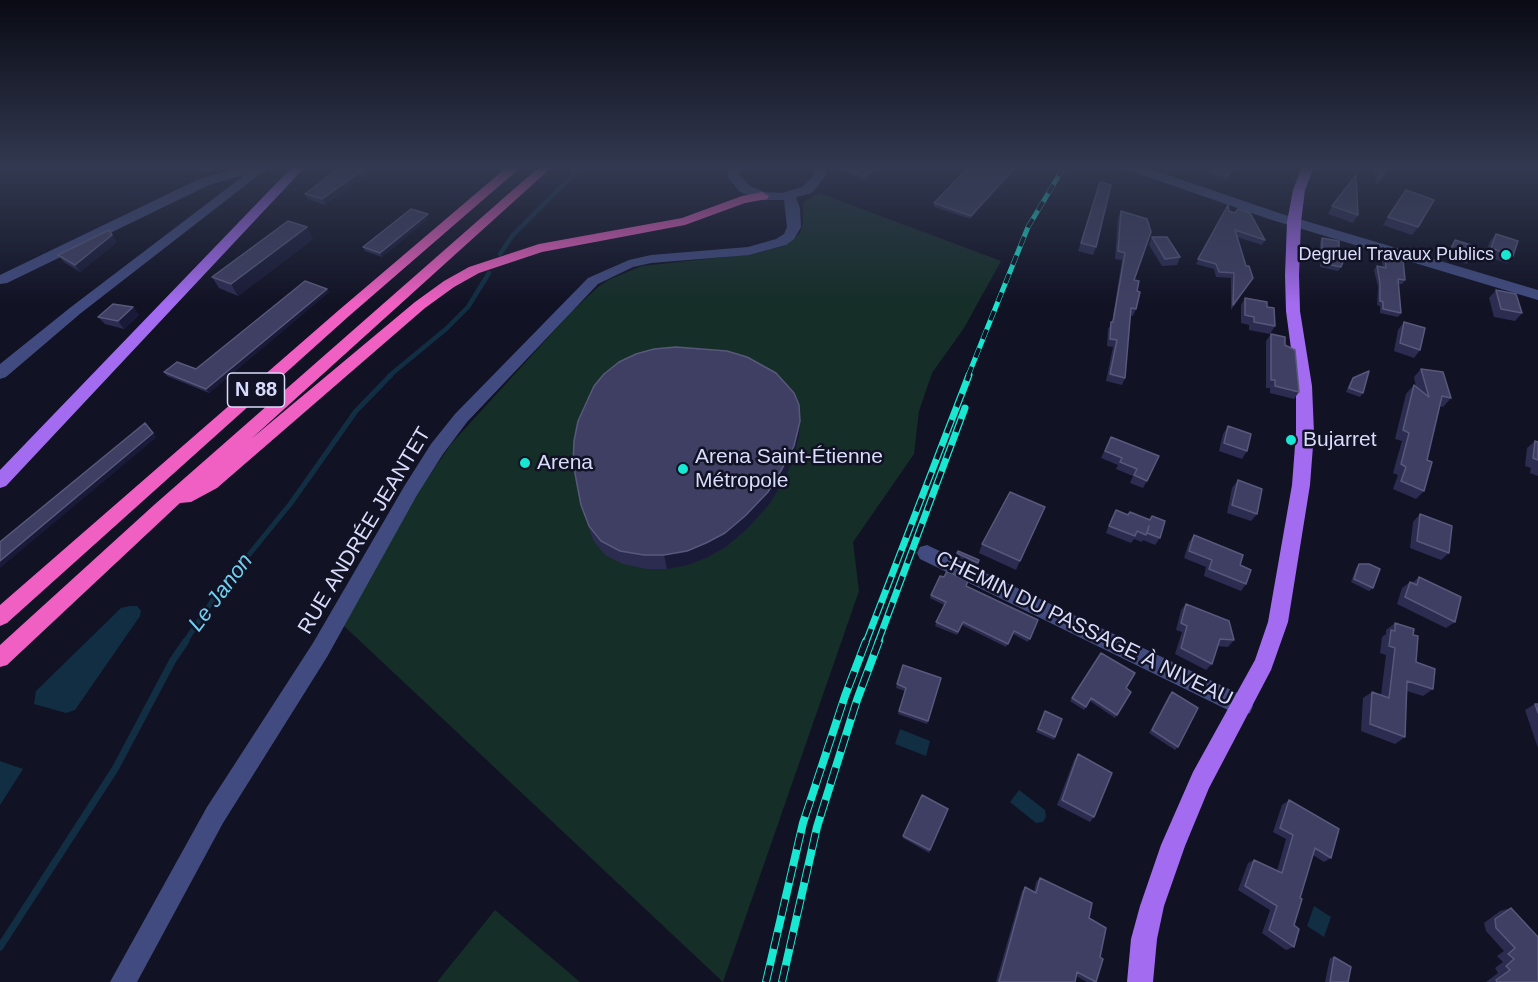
<!DOCTYPE html>
<meta charset="utf-8">
<style>
body{margin:0}
canvas{display:block;background:#111224}
</style>
<canvas width="1538" height="982"></canvas>
<script>
const ctx = document.querySelector('canvas').getContext('2d');
ctx.lineJoin = 'round';
function paint(path, color) { ctx.fillStyle = color; ctx.fill(path, 'evenodd'); }
const shape = rows => new Path2D(rows.map(r => 'M' + r).join(''));
function stroke(path, color, width, dash) { ctx.strokeStyle = color; ctx.lineWidth = width; ctx.lineCap = dash ? 'butt' : 'round'; ctx.setLineDash(dash || []); ctx.stroke(path); }
function write(font, color, halo, rows, align = 'center') {
  ctx.font = font + ' Helvetica,sans-serif'; ctx.lineWidth = 5; ctx.setLineDash([]); ctx.textBaseline = 'middle'; ctx.strokeStyle = halo; ctx.fillStyle = color; for (const [text, x, y, turn = 0] of rows) {
    ctx.save(); ctx.translate(x, y); ctx.rotate((+turn || 0) * Math.PI / 180); ctx.textAlign = isNaN(turn) ? turn : align; if (halo) ctx.strokeText(text, 0, 0); ctx.fillText(text, 0, 0); ctx.restore();
  }
}
const green = shape([
 [819,193,1001,261,964,328,932,373,919,411,914,454,853,542,859,591,723,982,344,626,404,513,451,444,572,311,598,287,608,280,642,266,752,254,784,246,800,233,803,223,803,202],
 [495,910,580,982,437,982]
]);
const water = shape([
 [130,606,137,606,141,611,140,616,75,710,66,713,34,704,36,691,121,608],
 [900,729,930,741,926,756,895,744],
 [0,761,23,769,0,805],
 [1019,790,1045,810,1046,817,1043,822,1036,823,1010,802],
 [1314,906,1331,917,1324,937,1307,926]
]);
const streamFar2 = shape([
 [500,254,513,235,581,167],
 [389,376,446,329,468,307,489,273]
]);
const streamFar1 = shape([
 [185,642,217,594,291,503,356,411,391,375]
]);
const stream = shape([
 [0,947,115,769,173,660,186,641]
]);
const minor = shape([
 [242,167,269,167,81,313,6,377,0,379,0,364,71,307,246,174,209,185,7,283,0,284,0,275,199,179,242,167],
 [729,167,741,167,739,175,750,186,764,192,782,193,802,187,814,175,813,167,825,167,826,175,812,193,796,197,800,208,801,227,794,239,786,245,749,255,651,263,633,267,598,284,467,422,443,454,417,495,327,657,223,823,137,982,110,982,207,807,313,643,405,485,431,444,455,414,588,278,629,260,651,255,748,247,776,239,784,234,787,227,784,200,762,200,740,192,727,176,729,167],
 [1126,167,1144,167,1282,214,1538,290,1538,300,1272,220,1128,170,1126,167],
 [927,545,1250,699,1253,706,1250,713,1242,716,1234,713,920,559,917,553,920,547,927,545]
]);
const major = shape([
 [292,167,305,167,6,486,0,488,0,470,292,167],
 [1302,167,1314,167,1305,190,1301,222,1299,275,1300,311,1312,386,1314,433,1310,485,1288,622,1271,670,1209,788,1185,846,1164,906,1157,939,1153,982,1127,982,1131,939,1140,906,1161,845,1193,772,1255,660,1268,622,1292,485,1296,433,1296,386,1286,311,1285,275,1287,222,1293,190,1302,167]
]);
const highway = shape([
 [507,167,521,167,349,316,7,623,0,626,0,605,339,310,507,167],
 [539,167,552,167,251,439,415,302,444,281,469,267,539,244,682,218,742,196,762,192,769,196,767,199,745,203,685,225,542,252,479,273,454,287,425,308,217,488,191,502,180,503,7,665,0,667,0,645,154,505,539,167]
]);
const railFar2 = shape([
 [968,376,1028,227,1064,167]
]);
const railFar1 = shape([
 [866,642,969,375],
 [878,642,965,408]
]);
const rail = shape([
 [766,982,803,823,845,696,866,641],
 [782,982,817,827,857,700,879,641]
]);
const wall = shape([
 [188,167,233,167,215,172],
 [366,167,369,173,325,205,308,199,305,194],
 [880,167,865,180,841,172,841,168],
 [1018,167,970,219,934,207,934,203],
 [1212,167,1235,167,1227,180,1208,174],
 [1374,167,1389,167,1376,186],
 [1100,182,1096,247,1093,255,1078,251],
 [1406,190,1418,227,1412,235,1383,225],
 [1228,205,1229,211,1265,240,1262,245,1237,237,1246,266,1253,278,1231,310,1231,278,1216,277,1214,269,1196,264],
 [1332,206,1358,215,1353,223,1328,214],
 [1121,211,1134,280,1137,291,1136,309,1133,316,1130,315,1125,378,1122,385,1106,381,1113,347,1107,346,1108,329,1112,322,1122,260,1115,259,1118,218],
 [429,218,382,257,365,251,363,247],
 [1496,234,1513,256,1507,263,1484,256,1490,241],
 [1152,237,1180,257,1177,265,1162,266,1149,245],
 [1322,238,1341,267,1338,271,1320,267,1320,242],
 [313,239,238,296,219,288,212,277],
 [1455,240,1470,260,1467,264,1446,257,1452,244],
 [117,242,80,272,64,262,58,255],
 [1385,257,1405,280,1402,284,1398,284,1401,313,1398,317,1380,313,1380,306,1377,305,1378,287,1374,270,1377,266,1383,267,1382,261],
 [327,289,329,292,209,393,167,376,164,372,196,369],
 [1496,290,1522,313,1515,321,1494,317,1489,298],
 [1245,298,1267,307,1275,326,1270,334,1249,330,1249,325,1241,323,1241,305],
 [133,307,139,315,124,329,105,324,98,317],
 [1404,322,1420,350,1414,358,1394,351,1398,330],
 [1271,334,1285,345,1299,392,1294,399,1270,393,1270,388,1266,388,1266,341],
 [1421,369,1451,398,1443,407,1439,406,1427,460,1424,491,1416,499,1393,489,1398,475,1393,473,1402,441,1395,439,1406,394,1414,385,1416,387,1414,377],
 [1353,378,1363,393,1360,397,1346,392,1350,382],
 [800,421,799,436,793,461,782,484,768,506,746,530,726,547,708,557,688,565,667,569,647,569,623,564,605,555,593,540,581,505],
 [1228,426,1247,451,1242,459,1219,451,1223,434],
 [1111,437,1147,481,1143,488,1130,483,1133,476,1116,469,1118,465,1101,458],
 [1535,441,1538,442,1538,476,1530,473,1531,468,1525,466,1527,448],
 [1238,480,1257,514,1251,521,1227,513,1232,488],
 [1045,507,1016,570,979,553,982,544],
 [1116,510,1128,515,1130,512,1149,519,1152,516,1160,538,1155,545,1143,540,1142,542,1134,539,1131,543,1106,533,1112,517],
 [1420,514,1449,553,1441,560,1410,548,1413,522],
 [1194,535,1246,584,1241,591,1204,576,1206,567,1184,558,1189,542],
 [958,551,979,560,977,566,956,556],
 [1359,564,1373,588,1369,591,1351,582,1356,568],
 [1419,577,1455,622,1446,628,1397,604,1402,588,1410,582,1412,583],
 [966,586,1038,620,1028,642,1013,634,1006,647,962,625,957,635,935,626,944,605,930,598,931,595],
 [1186,604,1234,640,1228,647,1218,646,1212,664,1206,670,1175,654,1182,632,1176,630,1181,610],
 [1395,623,1413,635,1416,662,1433,689,1423,696,1407,691,1405,737,1395,744,1361,731,1363,698,1372,692,1381,695,1386,655,1380,653,1382,637,1386,634,1386,630],
 [1101,653,1126,688,1117,715,1115,718,1090,701,1084,710,1070,701],
 [903,665,941,678,927,724,898,714,905,691,896,688],
 [1172,692,1178,747,1175,750,1149,733,1169,695],
 [1535,704,1538,704,1538,748,1525,710],
 [1045,711,1055,737,1054,740,1036,732],
 [1078,754,1094,817,1090,822,1057,805,1074,760],
 [922,795,948,809,929,853,903,838],
 [1289,800,1331,858,1324,862,1313,855,1300,898,1294,925,1294,947,1286,950,1262,933,1270,910,1238,890,1248,863,1254,860,1277,871,1286,839,1273,832,1282,805],
 [1040,878,1089,918,1100,957,1096,982,1087,982,1076,976,1075,982,996,982,1022,891,1025,887,1034,892,1036,882],
 [1511,908,1538,982,1486,982,1498,973,1495,968,1503,962,1497,956,1504,951,1486,931,1484,923,1500,911],
 [1334,957,1348,982,1325,982,1330,958]
]);
const shadedWall = shape([
 [212,167,233,167,215,172],
 [367,167,369,173,325,205,322,199],
 [876,167,880,167,865,180,866,176],
 [1015,167,1018,167,970,219,971,216],
 [428,214,429,218,382,257,380,253],
 [307,227,313,239,238,296,231,284],
 [109,230,117,242,80,272,75,265],
 [327,289,329,292,209,393,206,389],
 [133,307,139,315,124,329,118,321],
 [800,421,799,436,793,461,782,484,768,506,746,530,726,547,708,557,688,565,667,569,664,555],
 [153,433,157,437,0,568,0,561]
]);
const building = shape([
 [340,167,367,167,322,199,305,194,340,167],
 [842,167,876,167,866,176,841,168,842,167],
 [969,167,1015,167,971,216,934,203,969,167],
 [1212,167,1234,167,1228,176,1210,170,1212,167],
 [1379,167,1389,167,1380,179,1379,167],
 [1356,175,1358,215,1332,206,1356,175],
 [1100,182,1111,185,1096,247,1081,243,1100,182],
 [1406,190,1434,200,1418,227,1388,217,1406,190],
 [1228,205,1229,211,1235,213,1238,209,1250,213,1265,240,1235,230,1246,266,1249,266,1253,278,1233,305,1234,273,1219,272,1216,264,1198,259,1228,205],
 [411,209,428,214,380,253,363,247,411,209],
 [1121,211,1147,219,1151,232,1134,280,1139,281,1137,291,1140,292,1136,309,1131,308,1125,378,1110,374,1117,340,1110,339,1111,322,1113,322,1125,253,1118,251,1121,211],
 [288,221,307,227,231,284,212,277,288,221],
 [109,230,112,235,75,265,58,255,109,230],
 [1496,234,1518,241,1513,256,1491,248,1496,234],
 [1152,237,1167,237,1180,257,1165,259,1152,237],
 [1322,238,1339,241,1339,250,1347,252,1341,267,1322,263,1322,238],
 [1455,240,1474,246,1470,260,1449,253,1455,240],
 [1385,257,1403,260,1405,280,1398,279,1401,313,1383,309,1383,302,1380,301,1380,283,1377,266,1386,268,1385,257],
 [305,281,327,289,206,389,164,372,177,362,196,369,305,281],
 [1496,290,1516,294,1522,313,1501,309,1496,290],
 [1245,298,1267,302,1267,307,1274,308,1275,326,1254,322,1254,317,1245,315,1245,298],
 [113,304,133,307,118,321,98,317,113,304],
 [1404,322,1425,328,1420,350,1400,343,1404,322],
 [1271,334,1285,337,1285,345,1295,350,1299,392,1275,386,1275,380,1271,380,1271,334],
 [676,347,727,351,747,357,776,373,794,393,799,405,800,421,794,446,782,469,768,492,745,516,725,533,706,543,687,551,664,555,644,555,620,551,601,541,589,526,581,505,573,463,574,441,578,421,594,386,604,374,619,362,636,354,654,349,676,347],
 [1421,369,1443,372,1451,398,1442,396,1427,460,1432,462,1424,491,1401,481,1406,467,1401,464,1409,433,1403,430,1414,385,1429,397,1421,369],
 [1369,371,1363,393,1349,388,1353,378,1369,371],
 [145,423,153,433,0,561,0,542,145,423],
 [1228,426,1251,434,1247,451,1224,443,1228,426],
 [1111,437,1159,456,1147,481,1134,475,1137,469,1120,462,1122,458,1105,451,1111,437],
 [1535,441,1538,442,1538,460,1533,458,1535,441],
 [1238,480,1262,489,1257,514,1232,505,1238,480],
 [1010,492,1045,507,1020,561,982,544,1010,492],
 [1116,510,1128,515,1130,512,1150,520,1152,516,1165,521,1160,538,1147,533,1149,526,1146,535,1137,531,1135,536,1109,526,1116,510],
 [1420,514,1452,526,1449,553,1417,541,1420,514],
 [1194,535,1243,555,1240,565,1251,570,1246,584,1209,569,1212,560,1189,551,1194,535],
 [958,551,979,560,978,563,957,553,958,551],
 [1359,564,1369,564,1380,569,1373,588,1354,579,1359,564],
 [947,571,968,581,966,586,1038,620,1030,639,1014,631,1008,644,963,622,958,632,936,622,946,602,931,595,940,576,944,577,947,571],
 [1419,577,1461,597,1455,622,1405,597,1410,582,1417,585,1419,577],
 [1186,604,1229,621,1234,640,1220,639,1212,664,1181,648,1187,626,1181,623,1186,604],
 [1395,623,1414,629,1413,635,1418,636,1416,662,1435,669,1433,689,1407,681,1405,737,1370,724,1372,692,1389,698,1395,648,1389,646,1391,630,1395,631,1395,623],
 [1101,653,1135,673,1126,688,1131,692,1117,715,1091,698,1086,707,1072,698,1101,653],
 [903,665,941,678,928,721,899,711,906,688,897,684,903,665],
 [1172,692,1198,708,1178,747,1152,730,1172,692],
 [1535,704,1538,704,1538,713,1535,704],
 [1045,711,1062,719,1055,737,1038,729,1045,711],
 [1078,754,1112,773,1094,817,1062,800,1078,754],
 [922,795,948,809,930,850,903,836,922,795],
 [1289,800,1339,829,1331,858,1315,848,1300,898,1302,899,1294,925,1299,929,1294,947,1269,930,1277,906,1245,886,1254,860,1282,873,1293,835,1280,828,1289,800],
 [1040,878,1092,903,1089,918,1106,928,1100,957,1103,959,1096,982,1077,972,1075,982,999,982,1025,887,1036,893,1040,878],
 [1511,908,1538,937,1538,982,1497,982,1496,980,1510,970,1506,966,1514,959,1508,954,1515,948,1496,928,1495,919,1511,908],
 [1334,957,1351,967,1348,982,1330,982,1334,957]
]);
const markers = [
 [1506,255,6,"#18e8d2"],
 [1291,440,6,"#18e8d2"],
 [525,463,6,"#18e8d2"],
 [683,469,6,"#18e8d2"]
];
const farPoinames = [
 ["Degruel Travaux Publics",1494,255]
];
const shields = [
 [256,390,57]
];
const shieldNames = [
 ["N 88",256,390]
];
const poiNames = [
 ["Bujarret",1303,440],
 ["Arena Saint-Étienne",695,457],
 ["Métropole",695,481],
 ["Arena",537,463]
];
const streetNames = [
 ["RUE ANDRÉE JEANTET",365,531,-59],
 ["CHEMIN DU PASSAGE À NIVEAU",1084,629,26]
];
const waterNames = [
 ["Le Janon",221,593,-53]
];
paint(green, '#152e28');
paint(water, '#112e43');
stroke(streamFar2, '#112e43', 4.5);
stroke(streamFar1, '#112e43', 5);
stroke(stream, '#112e43', 7);
paint(minor, '#414b7f');
paint(major, '#a36bf0');
paint(highway, '#ef60c2');
stroke(railFar2, '#18e8d2', 5);
stroke(railFar1, '#18e8d2', 7);
stroke(rail, '#18e8d2', 8);
stroke(railFar2, '#111224', 4, [10]);
stroke(railFar1, '#111224', 4.5, [14]);
stroke(rail, '#111224', 6, [17]);
paint(wall, '#2c2c51');
paint(shadedWall, '#191a37');
paint(building, '#3f3f63');
stroke(building, '#57587b', 1.5);
const sky = ctx.createLinearGradient(0, 0, 0, 304);
sky.addColorStop(0, '#090a14');
sky.addColorStop(0.55, '#323950');
sky.addColorStop(1, '#32395000');
ctx.fillStyle = sky;
ctx.fillRect(0, 0, 1538, 304);
for (const [x, y, r, color] of markers) { const dot = new Path2D(); dot.arc(x, y, r, 0, 2 * Math.PI); ctx.fillStyle = color; ctx.fill(dot); stroke(dot, '#111224', 2); }
write('18px', '#d9dcfb', '#111224', farPoinames, 'right');
for (const [x, y, w] of shields) { const box = new Path2D(); box.roundRect(x - w / 2, y - 17, w, 34, 4.5); ctx.fillStyle = '#111224'; ctx.fill(box); stroke(box, '#d9dcfb', 1.5); }
write('bold 20px', '#d9dcfb', null, shieldNames);
write('21px', '#d9dcfb', '#111224', poiNames, 'left');
write('21px', '#d9dcfb', '#111224', streetNames);
write('italic 22px', '#71d0f1', '#111224', waterNames);
</script>
